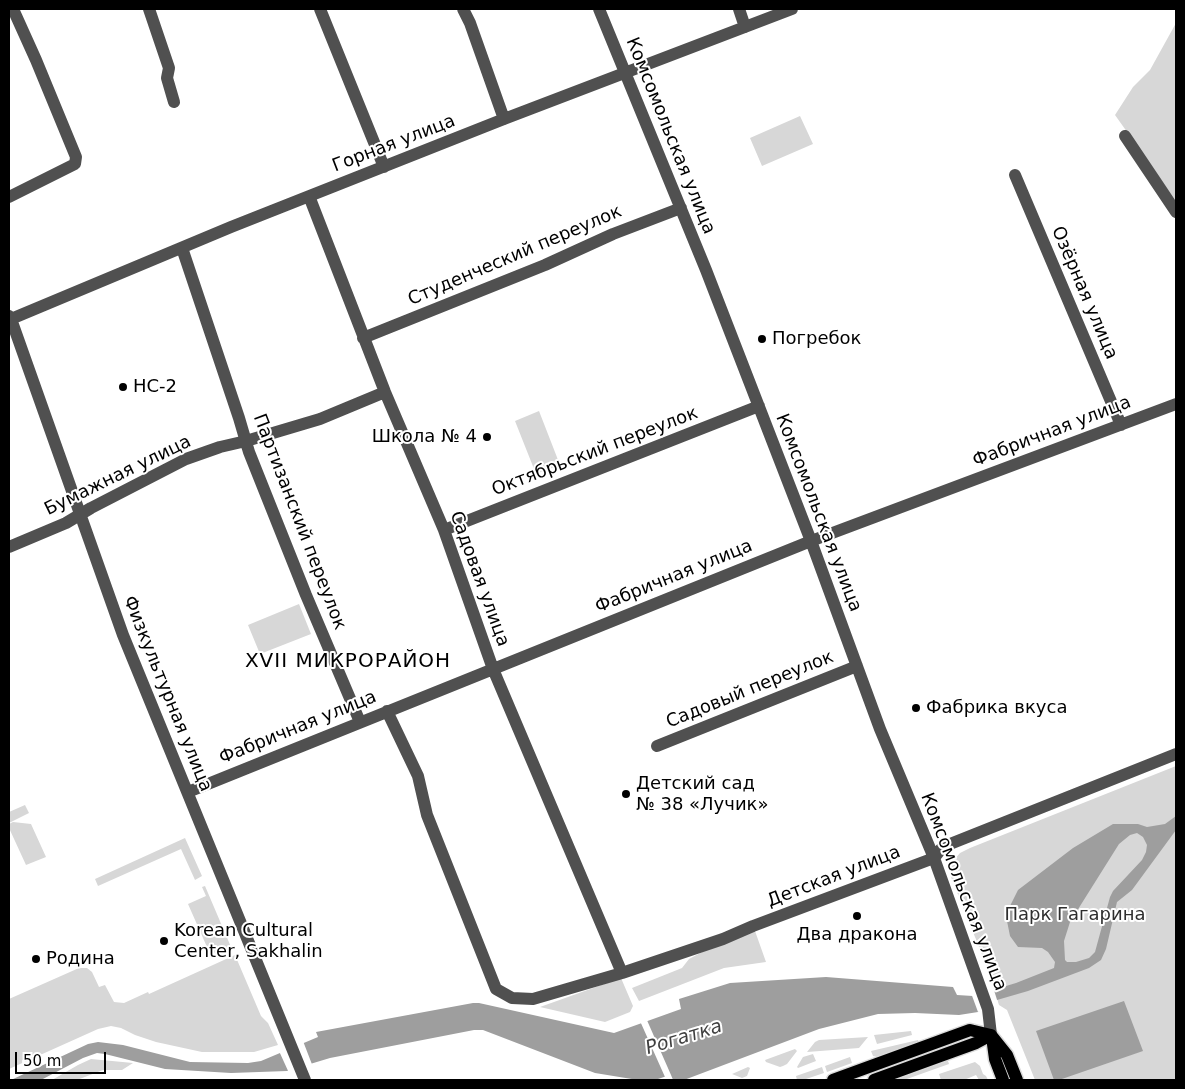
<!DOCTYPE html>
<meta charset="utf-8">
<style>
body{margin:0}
#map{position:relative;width:1185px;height:1089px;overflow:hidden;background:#fff;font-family:"DejaVu Sans",sans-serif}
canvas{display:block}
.frame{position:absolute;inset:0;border:10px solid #000;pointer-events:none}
.scale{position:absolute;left:15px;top:1052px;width:91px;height:22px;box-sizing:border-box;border:2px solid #000;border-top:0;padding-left:6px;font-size:15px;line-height:18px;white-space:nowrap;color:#000;-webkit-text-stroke:4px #fff;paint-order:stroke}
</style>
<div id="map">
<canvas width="1185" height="1089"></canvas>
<div class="frame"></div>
<div class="scale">50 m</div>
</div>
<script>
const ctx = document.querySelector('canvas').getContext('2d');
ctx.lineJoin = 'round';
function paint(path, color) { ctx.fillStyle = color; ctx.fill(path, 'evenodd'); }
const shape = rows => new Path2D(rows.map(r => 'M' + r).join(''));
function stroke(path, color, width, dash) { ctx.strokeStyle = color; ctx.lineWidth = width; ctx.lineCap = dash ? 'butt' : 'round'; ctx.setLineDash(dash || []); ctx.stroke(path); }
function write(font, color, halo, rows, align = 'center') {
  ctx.font = font + ' "DejaVu Sans",sans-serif'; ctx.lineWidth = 4; ctx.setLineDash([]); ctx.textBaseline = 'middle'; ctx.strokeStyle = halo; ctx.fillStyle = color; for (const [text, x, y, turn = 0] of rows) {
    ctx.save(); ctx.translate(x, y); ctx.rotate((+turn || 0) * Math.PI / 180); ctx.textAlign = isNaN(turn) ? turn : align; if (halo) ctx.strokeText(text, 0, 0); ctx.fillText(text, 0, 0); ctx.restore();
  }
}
const green = shape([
 [1176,23,1176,201,1115,115,1133,87,1150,70],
 [800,116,813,144,762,166,750,138],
 [539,411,560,465,536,474,515,421],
 [299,604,311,634,260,654,248,625],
 [1176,766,1176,1080,1035,1080,1007,1010,999,1005,985,962,951,877,950,870,954,860,960,853,970,848],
 [25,805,29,813,9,823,9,812],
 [13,822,31,824,46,857,26,865,9,828,9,824],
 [185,838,202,876,195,880,181,849,98,886,95,879],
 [205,886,231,947,216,955,210,945,207,947,188,904,206,896,202,887],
 [755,931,766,962,724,968,639,1001,632,988,682,968,689,959,721,942],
 [235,955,261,1016,268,1023,278,1045,254,1052,202,1052,156,1042,135,1035,121,1028,111,1026,98,1029,9,1069,9,999,79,968,87,968,92,972,99,987,105,985,114,1002,124,1003,148,992,149,994],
 [621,978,633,1006,630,1012,605,1022,540,1007],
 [911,1031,912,1035,877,1044,874,1035],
 [868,1037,859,1048,807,1052,815,1042,819,1040],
 [918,1040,919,1044,881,1058,873,1056,871,1051],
 [795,1049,797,1051,787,1064,783,1066,780,1067,766,1062,765,1060],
 [813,1054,816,1061,798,1068,797,1067,803,1057],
 [850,1057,852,1063,827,1072,825,1066],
 [947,1058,949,1064,904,1080,887,1080],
 [91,1059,133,1063,122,1070,103,1070,77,1080,52,1080,78,1065],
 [975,1062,980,1066,983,1074,986,1076,988,1080,979,1080,976,1075,964,1080,945,1080,944,1079,941,1080,939,1074],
 [748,1067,750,1068,747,1076,742,1078,732,1074],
 [822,1067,824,1073,803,1080,797,1080,796,1076]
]);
const water = shape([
 [1176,816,1176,830,1132,890,1117,902,1106,949,1101,960,1089,968,1028,991,997,1000,978,1012,959,1015,915,1013,878,1014,819,1029,684,1080,673,1080,670,1075,655,1080,638,1080,595,1073,483,1030,474,1030,330,1058,287,1071,231,1073,165,1069,105,1054,97,1053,83,1058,41,1080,11,1080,88,1044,98,1042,123,1045,190,1062,248,1063,261,1061,318,1037,316,1032,473,1003,479,1003,614,1033,681,1009,679,999,730,983,826,977,953,987,957,995,973,996,1016,983,1054,968,1055,962,1048,952,1042,948,1018,947,1010,936,1007,921,1009,908,1018,890,1073,848,1113,824,1138,824,1147,827,1165,824],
 [1137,833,1143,837,1147,845,1146,852,1142,860,1113,891,1110,897,1095,952,1089,958,1076,962,1067,962,1065,960,1064,941,1070,922,1119,844,1130,835],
 [1124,1001,1143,1051,1059,1080,1054,1080,1036,1031]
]);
const pier = shape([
 [993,987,998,1003,988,1009,978,1012,971,993],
 [646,1018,671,1075,673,1080,670,1080,669,1078,666,1079,665,1077,640,1021],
 [303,1041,313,1067,289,1073,279,1051]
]);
const minor = shape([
 [149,9,169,68,167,78,174,102],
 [320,9,384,167],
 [463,9,470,23,504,119],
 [599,9,706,270,811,541,880,729,934,858,988,1009,991,1035],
 [739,9,745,27],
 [1125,136,1176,212],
 [1015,175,1121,425],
 [309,196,385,392,444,530,493,669,622,973],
 [9,197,75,164,76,157,36,60,13,9],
 [182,248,239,418,249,452,306,595,360,722],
 [9,316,11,319,123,635,305,1080],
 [11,319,231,227,504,119,792,9],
 [363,338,545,265,613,234,681,208],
 [444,530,759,406],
 [9,547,66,523,91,508,186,459,220,447,246,441,320,419,385,392],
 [387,711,418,776,427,815,496,989,512,998,533,999,622,973,723,939,753,926,934,858,941,849,950,844,1176,754],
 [657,746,857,666],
 [188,792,811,541,1176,404]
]);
const major = shape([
 [991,1035,1007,1055,1017,1080],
 [992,1037,995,1059,1003,1080],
 [833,1080,970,1030,991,1035],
 [874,1080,976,1043,991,1035]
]);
const markers = [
 [762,339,5,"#000"],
 [123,387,5,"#000"],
 [487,437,5,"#000"],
 [916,708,5,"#000"],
 [626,794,5,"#000"],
 [857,916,5,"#000"],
 [164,941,5,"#000"],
 [36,959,5,"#000"]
];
const streetNames = [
 ["Комсомольская улица",670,136,68],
 ["Горная улица",394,144,-21],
 ["Студенческий переулок",515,256,-23],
 ["Озёрная улица",1084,293,67],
 ["Фабричная улица",1052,432,-21],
 ["Октябрьский переулок",595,452,-21],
 ["Бумажная улица",118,476,-26],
 ["Комсомольская улица",818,513,69],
 ["Партизанский переулок",299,522,69],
 ["Фабричная улица",674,577,-22],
 ["Садовая улица",479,579,70],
 ["Садовый переулок",750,690,-22],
 ["Физкультурная улица",167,694,68],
 ["Фабричная улица",298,728,-22],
 ["Детская улица",834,877,-21],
 ["Комсомольская улица",963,892,69]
];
const poiNames = [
 ["Погребок",772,339],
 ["НС-2",133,387],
 ["Школа № 4",477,437,"right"],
 ["Фабрика вкуса",926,708],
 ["Детский сад",636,784],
 ["№ 38 «Лучик»",636,805],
 ["Korean Cultural",174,931],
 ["Center, Sakhalin",174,952],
 ["Два дракона",857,935,"center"],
 ["Родина",46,959]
];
const parkNames = [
 ["Парк Гагарина",1075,915]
];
const waterNames = [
 ["Рогатка",684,1038,-17]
];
const quarterNames = [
 ["XVII МИКРОРАЙОН",348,662]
];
paint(green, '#d7d7d7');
paint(water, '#9e9e9e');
paint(pier, '#fff');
stroke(major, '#dbdbdb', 15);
stroke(minor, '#505050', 12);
stroke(major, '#000', 12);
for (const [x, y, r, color] of markers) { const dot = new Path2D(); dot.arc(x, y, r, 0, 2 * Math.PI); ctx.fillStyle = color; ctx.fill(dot); stroke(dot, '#fff', 2); }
write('18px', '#000', '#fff', streetNames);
write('18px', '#000', '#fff', poiNames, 'left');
write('18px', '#2e2e2e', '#fff', parkNames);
write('italic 19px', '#3f3f3f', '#fff', waterNames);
ctx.letterSpacing = '1px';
write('20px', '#000', '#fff', quarterNames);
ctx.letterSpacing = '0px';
</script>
